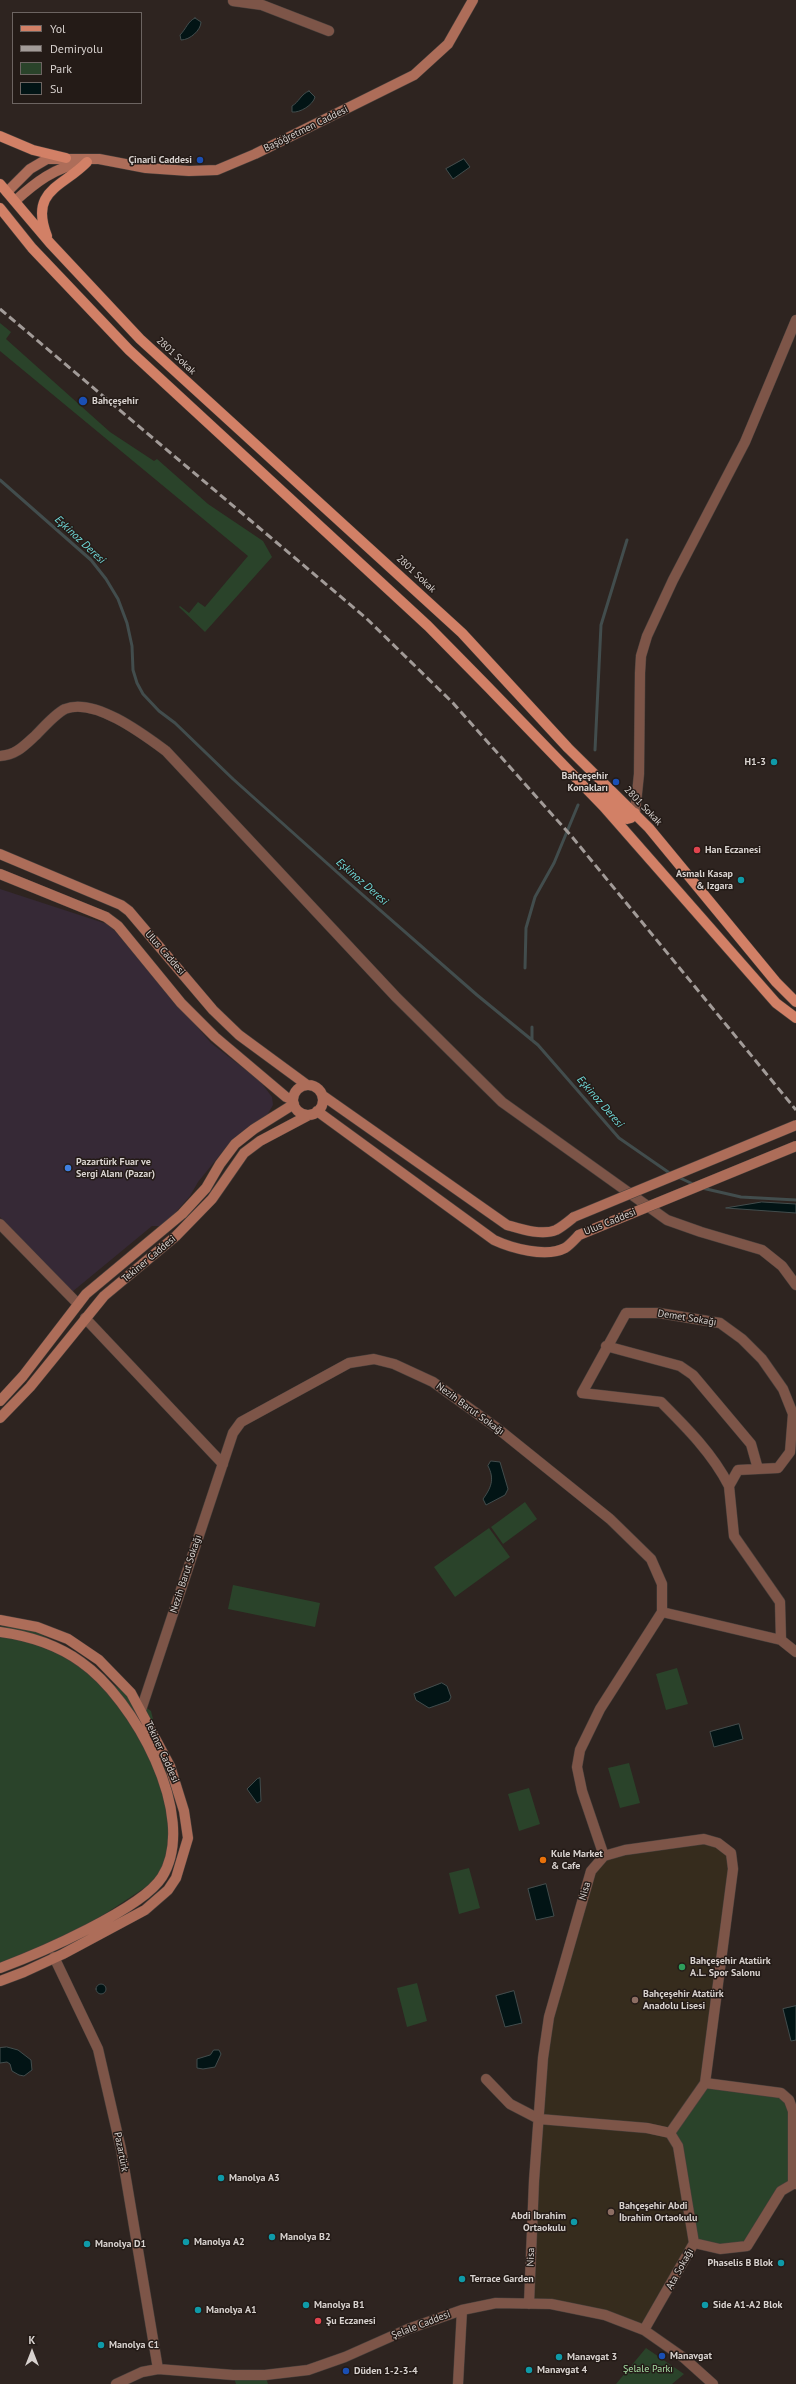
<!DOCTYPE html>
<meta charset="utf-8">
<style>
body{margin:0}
#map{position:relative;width:796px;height:2384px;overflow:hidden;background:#2e2420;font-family:"PT Sans",sans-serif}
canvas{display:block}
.legend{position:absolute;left:12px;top:12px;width:130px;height:92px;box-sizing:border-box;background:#241b17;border:1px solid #6c6461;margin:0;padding:5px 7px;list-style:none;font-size:12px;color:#d8d2cf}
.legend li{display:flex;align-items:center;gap:8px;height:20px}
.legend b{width:20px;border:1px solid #6c6461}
.north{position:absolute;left:12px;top:2332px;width:40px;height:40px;-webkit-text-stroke:3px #241b17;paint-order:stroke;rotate:0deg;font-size:11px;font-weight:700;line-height:16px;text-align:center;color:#d8d2cf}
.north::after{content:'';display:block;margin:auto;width:14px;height:18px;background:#d8d2cf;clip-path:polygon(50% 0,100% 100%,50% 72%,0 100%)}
</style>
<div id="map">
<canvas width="796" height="2384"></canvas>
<ul class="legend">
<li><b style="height:5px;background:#d28066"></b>Yol</li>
<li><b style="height:5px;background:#a29b98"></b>Demiryolu</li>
<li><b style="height:11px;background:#2a432a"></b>Park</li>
<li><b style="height:11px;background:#021415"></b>Su</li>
</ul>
<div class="north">K</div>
</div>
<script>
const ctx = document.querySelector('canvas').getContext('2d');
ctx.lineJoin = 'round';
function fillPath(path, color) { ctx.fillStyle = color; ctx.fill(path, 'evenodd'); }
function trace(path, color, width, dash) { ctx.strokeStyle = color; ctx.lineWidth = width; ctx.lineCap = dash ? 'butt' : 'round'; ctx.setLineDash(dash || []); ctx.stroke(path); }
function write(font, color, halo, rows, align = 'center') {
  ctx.font = font + ' "PT Sans",sans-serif'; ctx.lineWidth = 3; ctx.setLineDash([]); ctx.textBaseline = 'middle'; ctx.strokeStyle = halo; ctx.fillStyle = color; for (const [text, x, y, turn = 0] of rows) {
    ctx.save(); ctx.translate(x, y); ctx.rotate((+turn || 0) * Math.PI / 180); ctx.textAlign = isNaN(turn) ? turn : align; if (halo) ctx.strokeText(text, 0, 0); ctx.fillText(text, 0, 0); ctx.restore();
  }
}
const commercial = new Path2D(`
 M0 889 107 924 115 931 211 1043 260 1081 272 1097 273 1105 267 1115 228 1145 198 1182 190 1196 168 1221 160 1226H152L72 1292 0 1217Z`);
const education = new Path2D(`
 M704 1839 731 1853 706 2066 694 2243 644 2330 605 2315 529 2304 543 2058 585 1890 604 1856Z`);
const green = new Path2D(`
 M0 323 11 332 6 339 110 432 154 461 157 459 208 504 263 541 272 557 205 632 179 607 180 606 189 613 198 602 205 607 248 556 0 351Z
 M525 1502 537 1519 503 1544 491 1527Z
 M489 1528 510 1557 455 1597 434 1567Z
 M233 1585 320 1603 315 1627 228 1609Z
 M0 1626 31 1629 79 1655 114 1685 151 1711 178 1821 175 1858 158 1879 108 1912 37 1954 0 1970Z
 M677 1668 688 1704 666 1710 656 1674Z
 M629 1763 640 1803 620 1808 608 1768Z
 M529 1788 540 1824 519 1831 508 1794Z
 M469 1868 480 1908 459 1914 449 1873Z
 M417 1983 427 2021 407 2027 397 1988Z
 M705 2083 781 2093 789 2100 793 2184 781 2191 747 2246 694 2243 670 2133Z
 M646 2348 684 2374 672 2384H616Z
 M233 2375H265L268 2384H236Z`);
const water = new Path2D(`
 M195 18 201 22C201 30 190 40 181 40L180 35C186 29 188 21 195 18Z
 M309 91 315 97C313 105 300 113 292 112V106C299 102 301 94 309 91Z
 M464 159 470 167 453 179 446 169Z
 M762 1202 796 1204V1213L726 1208Z
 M491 1461 500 1462 508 1489 505 1495 486 1505 483 1499C491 1488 495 1479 488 1466Z
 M442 1683 447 1686 451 1697 449 1701 429 1708 416 1700 414 1694Z
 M739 1724 743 1739 714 1747 710 1732Z
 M260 1778 261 1801 257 1803 247 1789 257 1779Z
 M546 1884 554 1916 536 1920 528 1889Z
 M96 1989a5 5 0 1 1 10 0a5 5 0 1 1-10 0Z
 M514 1991 522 2023 505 2027 496 1996Z
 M796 2006V2040L791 2041 783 2009Z
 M7 2047 18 2050 31 2060 32 2070 24 2076 19 2075 12 2071 10 2064 7 2062 0 2063V2048Z
 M214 2050H219L221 2054 215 2067 203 2069 197 2068V2059L210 2055Z`);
const stream = new Path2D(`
 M0 480 91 560 106 579 118 599 127 623 132 646 133 670 137 683 143 694 159 711 175 723 233 779 348 882 477 995 538 1045 619 1138 671 1174
 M595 750 601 625 627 540
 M525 968 526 928 535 897 554 863 578 805
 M532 1027V1040
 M678 1177 695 1185
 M702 1188 741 1197 796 1200`);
const street = new Path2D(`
 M233 1 262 5 329 31
 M0 756C16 755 24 746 36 735 44 727 55 714 65 709 94 697 143 734 166 751L396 997 502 1102 667 1220 701 1232 762 1250 782 1266 796 1285
 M635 813 639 774 640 673 641 656 647 636 673 580 745 442 796 320
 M0 1224 78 1304
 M85 1318 223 1464
 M606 1346 680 1366 693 1375 751 1444 758 1469
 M662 1612 781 1640 780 1602 734 1536 729 1486 738 1470 778 1468 790 1452 793 1414 783 1389 762 1359 742 1339 720 1323 659 1313H626L582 1393 661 1402C686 1427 713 1454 729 1486
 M781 1640 796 1652
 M141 1710 233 1433 241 1422 349 1363 374 1359 394 1364 433 1382 497 1428 610 1519 651 1559 662 1584V1612L600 1709 580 1750 577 1767 582 1791 604 1856
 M54 1957 98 2049 121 2149 158 2369
 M486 2079 510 2104 539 2119 647 2128 670 2133
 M705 2083 781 2093 789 2100 793 2111V2184
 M694 2243 720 2249 747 2246 781 2191 793 2184H796
 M529 2304 534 2181 543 2058 549 2017 591 1871 604 1856 625 1850 704 1839 718 1843 731 1853 733 1869 705 2083 670 2133
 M644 2330 694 2243 678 2146 670 2133
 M116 2384 142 2372 158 2369 233 2375H265L308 2370 345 2357 408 2329 462 2310 496 2303 551 2304 605 2315 644 2330 684 2358 713 2384
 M458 2384 462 2310`);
const secondary = new Path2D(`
 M7 192 30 169 47 159H99L146 168 189 171 217 170 255 154 414 75 448 44 473 0
 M15 201C36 182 54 168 83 162
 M0 854 121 905 129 911 213 1010 239 1035 307 1085
 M0 874 106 917 118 926 181 1003 215 1037 286 1097 293 1100
 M293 1100a15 15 0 1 1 30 0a15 15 0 1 1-30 0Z
 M322 1095 507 1225C521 1229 542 1236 556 1230 562 1227 569 1221 574 1217
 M317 1111 494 1240C511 1248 546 1258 565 1248 570 1245 575 1239 579 1235
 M0 1401 23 1376 86 1294 182 1214 206 1188 220 1164 235 1144 254 1129 294 1104
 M0 1418 30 1387 104 1296 176 1236 212 1199 244 1153 260 1141 309 1115
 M0 1620 37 1627 68 1639 99 1660 131 1693 170 1766 184 1811 188 1838 176 1878 168 1890 145 1910 63 1954 24 1972 0 1981
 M0 1632C30 1636 56 1644 81 1662 133 1698 200 1816 162 1877 142 1909 38 1954 0 1968`);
const primary = new Path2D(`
 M0 136 33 150 66 158
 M0 184 50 243 140 339 462 633 568 748 649 828 776 982 796 1002
 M0 208 32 248 129 350 428 626 488 687 604 807 776 1003 796 1018
 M47 236C29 190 63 187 87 162
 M593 792 605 797 627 819 631 818 635 813`);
const rail = new Path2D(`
 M0 309 366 618 453 703 573 838 796 1110`);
const secondaryBridge = new Path2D(`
 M574 1217 796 1125
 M579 1235 796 1146`);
const markers = [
 [200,160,4,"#1a4fb4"],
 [83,401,5,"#1a4fb4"],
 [774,762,4,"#0f9aa8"],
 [616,782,4,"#1a4fb4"],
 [697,850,4,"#e0444e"],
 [741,880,4,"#0f9aa8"],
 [68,1168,4,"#3f7fe0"],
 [543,1860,4,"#e8710a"],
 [682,1967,4,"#2e9e5b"],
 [635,2000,4,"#8d6e63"],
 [221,2178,4,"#0f9aa8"],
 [611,2212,4,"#8d6e63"],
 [574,2222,4,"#0f9aa8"],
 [272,2237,4,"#0f9aa8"],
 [186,2242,4,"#0f9aa8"],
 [87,2244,4,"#0f9aa8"],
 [781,2263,4,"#0f9aa8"],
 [462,2279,4,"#0f9aa8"],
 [306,2305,4,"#0f9aa8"],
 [705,2305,4,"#0f9aa8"],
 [198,2310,4,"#0f9aa8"],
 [318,2321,4,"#e0444e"],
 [101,2345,4,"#0f9aa8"],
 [662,2356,4,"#1a4fb4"],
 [559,2357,4,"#0f9aa8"],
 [529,2370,4,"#0f9aa8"],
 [346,2371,4,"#1a4fb4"]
];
const streetNames = [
 ["Başöğretmen Caddesi",306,129,-26],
 ["2801 Sokak",176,356,43],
 ["2801 Sokak",416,574,43],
 ["2801 Sokak",643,806,46],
 ["Ulus Caddesi",165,953,49],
 ["Ulus Caddesi",610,1222,-22],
 ["Tekiner Caddesi",149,1259,-40],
 ["Demet Sokağı",687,1318,9],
 ["Nezih Barut Sokağı",470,1409,36],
 ["Nezih Barut Sokağı",186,1574,-72],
 ["Tekiner Caddesi",162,1752,65],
 ["Nisa",585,1891,-74],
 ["Pazartürk",121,2152,79],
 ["Nisa",531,2257,-88],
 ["Ata Sokağı",680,2269,-61],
 ["Şelale Caddesi",421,2325,-21]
];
const poiNames = [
 ["Çinarli Caddesi",192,160,"right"],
 ["Bahçeşehir",92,401],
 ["H1-3",766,762,"right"],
 ["Bahçeşehir",608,776,"right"],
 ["Konakları",608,788,"right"],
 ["Han Eczanesi",705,850],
 ["Asmalı Kasap",733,874,"right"],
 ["& Izgara",733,886,"right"],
 ["Pazartürk Fuar ve",76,1162],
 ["Sergi Alanı (Pazar)",76,1174],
 ["Kule Market",551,1854],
 ["& Cafe",551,1866],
 ["Bahçeşehir Atatürk",690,1961],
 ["A.L. Spor Salonu",690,1973],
 ["Bahçeşehir Atatürk",643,1994],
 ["Anadolu Lisesi",643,2006],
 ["Manolya A3",229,2178],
 ["Bahçeşehir Abdi",619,2206],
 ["İbrahim Ortaokulu",619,2218],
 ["Abdi İbrahim",566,2216,"right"],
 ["Ortaokulu",566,2228,"right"],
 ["Manolya B2",280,2237],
 ["Manolya A2",194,2242],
 ["Manolya D1",95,2244],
 ["Phaselis B Blok",773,2263,"right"],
 ["Terrace Garden",470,2279],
 ["Manolya B1",314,2305],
 ["Side A1-A2 Blok",713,2305],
 ["Manolya A1",206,2310],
 ["Şu Eczanesi",326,2321],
 ["Manolya C1",109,2345],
 ["Manavgat",670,2356],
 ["Manavgat 3",567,2357],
 ["Manavgat 4",537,2370],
 ["Düden 1-2-3-4",354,2371]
];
const parkNames = [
 ["Şelale Parkı",648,2369]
];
const waterNames = [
 ["Eşkinoz Deresi",80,540,43],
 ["Eşkinoz Deresi",362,882,41],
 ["Eşkinoz Deresi",600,1102,49]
];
fillPath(commercial, '#362936');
fillPath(education, '#362c1d');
fillPath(green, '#2a432a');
fillPath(water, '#021415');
trace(water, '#424d4d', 1);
trace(stream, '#424d4d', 3);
trace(street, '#49403c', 11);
trace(secondary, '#49403c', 11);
trace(primary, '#49403c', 11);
trace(street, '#7d5548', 10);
trace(secondary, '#ad6d59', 10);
trace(primary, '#d28066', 10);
trace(rail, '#a29b98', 3, [8, 4]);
trace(secondaryBridge, '#49403c', 11, []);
trace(secondaryBridge, '#ad6d59', 10);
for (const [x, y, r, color] of markers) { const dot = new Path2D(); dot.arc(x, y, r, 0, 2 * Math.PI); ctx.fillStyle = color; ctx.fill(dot); trace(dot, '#241b17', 1.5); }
write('10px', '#d8d2cf', '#241b17', streetNames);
write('bold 10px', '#d8d2cf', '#241b17', poiNames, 'left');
write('10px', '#a7e0a6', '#241b17', parkNames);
write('italic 11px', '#70dada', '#241b17', waterNames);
</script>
